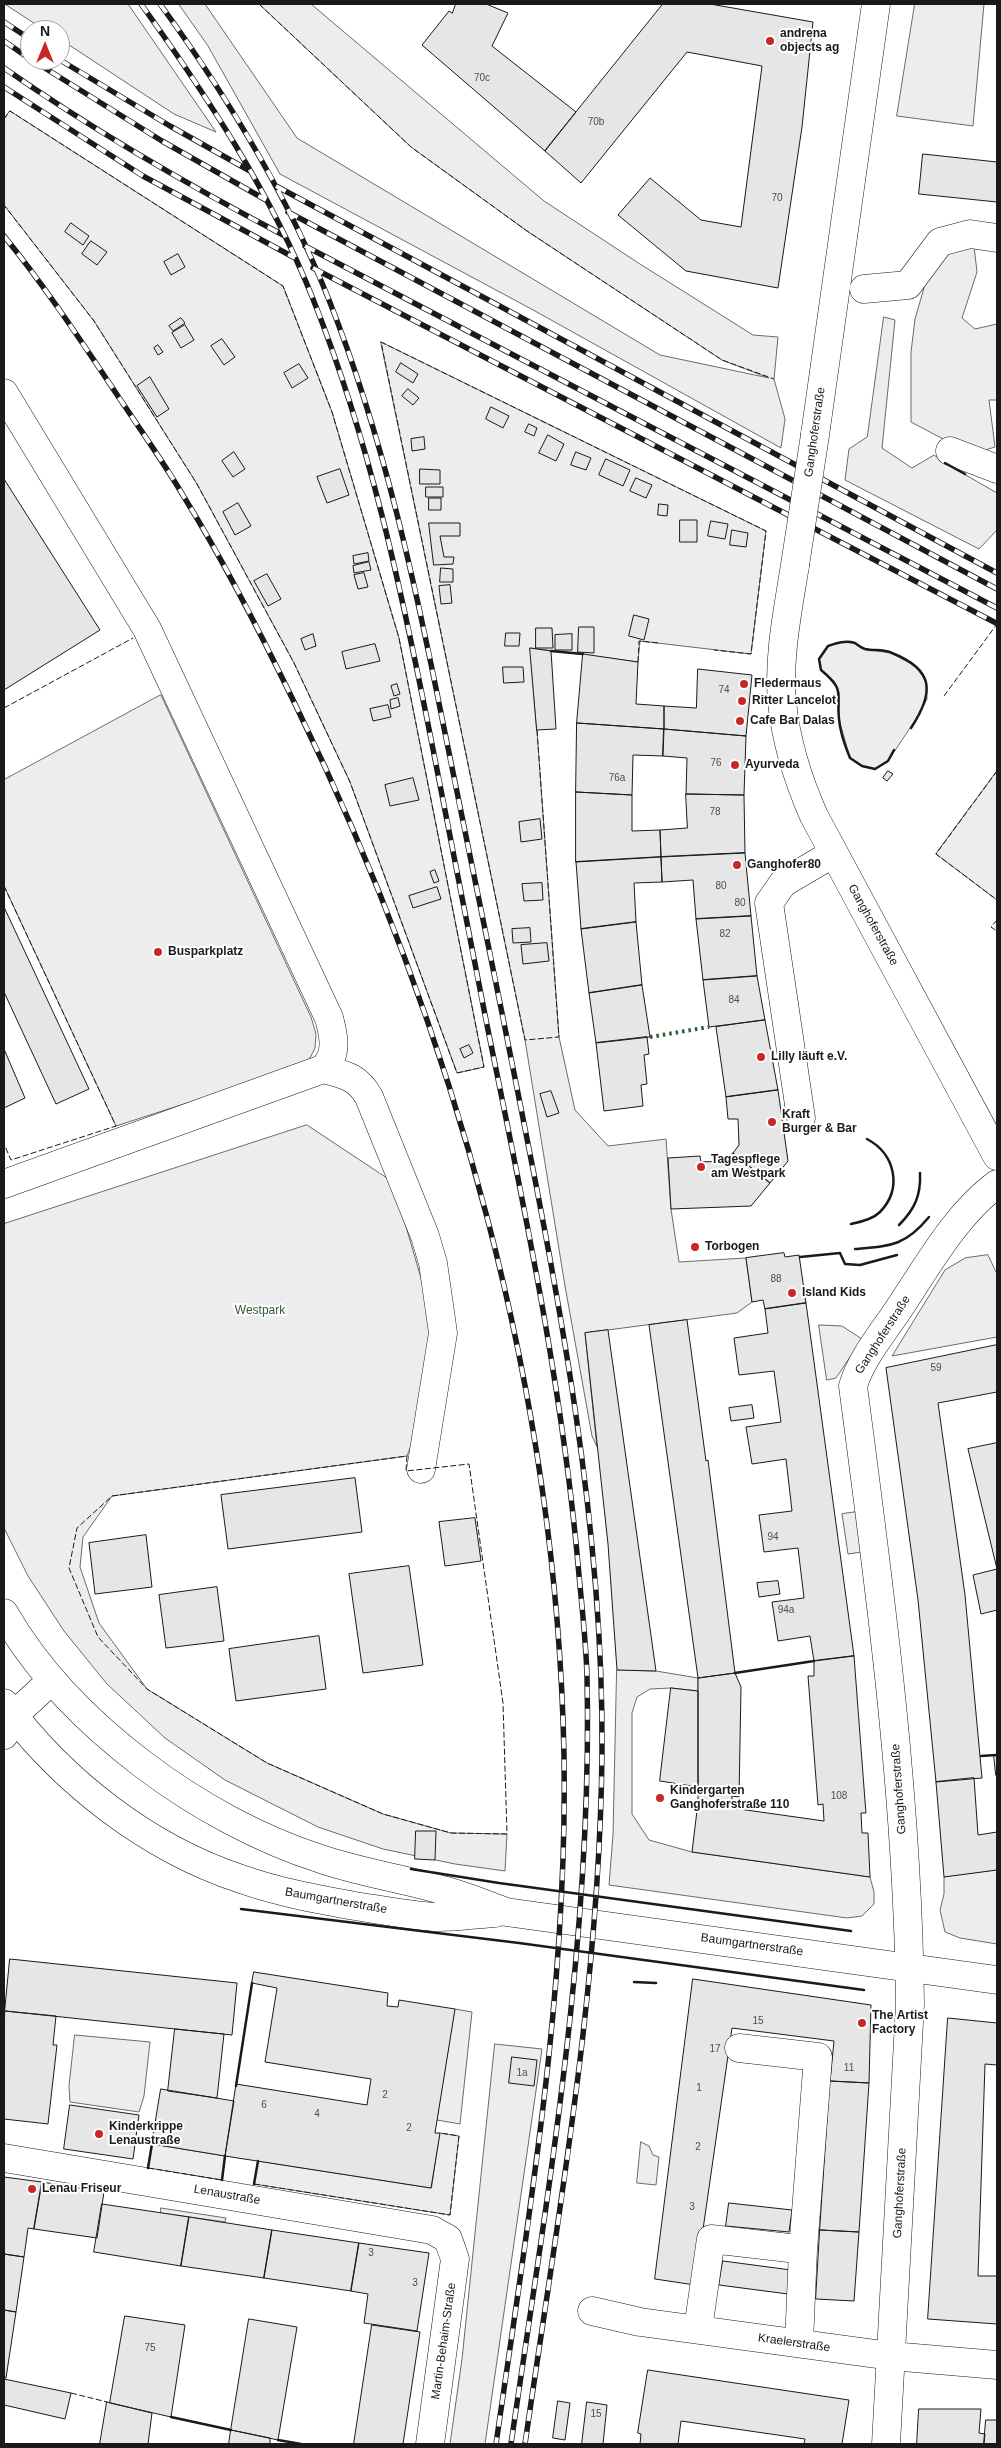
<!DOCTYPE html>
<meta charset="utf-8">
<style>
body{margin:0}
#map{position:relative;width:1001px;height:2448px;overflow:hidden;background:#fff;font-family:Arial,sans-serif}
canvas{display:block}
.frame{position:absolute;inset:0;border:5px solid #1a1a1a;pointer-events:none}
.north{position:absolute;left:20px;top:20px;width:50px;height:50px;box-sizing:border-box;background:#fff;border:1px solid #a3a3a3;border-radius:50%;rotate:0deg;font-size:14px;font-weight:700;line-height:20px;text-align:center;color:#1a1a1a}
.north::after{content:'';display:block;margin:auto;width:18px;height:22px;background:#c62828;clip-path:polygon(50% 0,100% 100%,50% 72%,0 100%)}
</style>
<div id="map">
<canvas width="1001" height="2448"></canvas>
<div class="frame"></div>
<div class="north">N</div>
</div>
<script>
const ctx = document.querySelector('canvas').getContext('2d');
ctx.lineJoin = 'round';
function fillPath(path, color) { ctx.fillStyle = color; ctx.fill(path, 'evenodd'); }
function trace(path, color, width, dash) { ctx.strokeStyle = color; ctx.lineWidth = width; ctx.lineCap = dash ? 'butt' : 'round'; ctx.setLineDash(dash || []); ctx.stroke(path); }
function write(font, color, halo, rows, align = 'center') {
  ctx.font = font + ' Arial,sans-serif'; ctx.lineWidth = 4; ctx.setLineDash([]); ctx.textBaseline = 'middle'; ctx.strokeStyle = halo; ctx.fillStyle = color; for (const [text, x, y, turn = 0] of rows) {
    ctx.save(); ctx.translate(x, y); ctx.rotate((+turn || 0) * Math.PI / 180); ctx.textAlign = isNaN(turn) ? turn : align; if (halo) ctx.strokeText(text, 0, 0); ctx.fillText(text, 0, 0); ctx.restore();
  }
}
const built = new Path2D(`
 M5 4H128L216 132 174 114 60 39V30H45Z
 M179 4H205L297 138 660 355 769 378 722 360 527 231 411 147 259 4H311L544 201 640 264 753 335 778 337 774 379 785 419 781 448 535 311 280 174 208 46Z
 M915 4H984L973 126 897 116Z
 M10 111 283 286 332 412 399 638 484 1067 457 1073 350 782 294 663 197 484 94 321 4 205V119Z
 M974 246 977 272 962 318 975 329 997 324V400H989L995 447 979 452 945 440 911 422V352L915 319 928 274 949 251Z
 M884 317 895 320 882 448 912 468 934 455 943 462 997 493V530L979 549 845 480 849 449 867 437Z
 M381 342 766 531 751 654 640 641 638 662 531 648 559 1037 575 1110 608 1146 666 1139 671 1209 679 1262 746 1258 752 1302 737 1313 585 1333 597 1447 592 1436 565 1286 525 1040Z
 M841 642 854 643 864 649 891 653 915 666 926 680 927 699 918 716 888 761 875 769 862 766 850 758 839 719V692L834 681 821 670 819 659 828 646Z
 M161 695 311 1017 316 1034 315 1048 308 1062 292 1069 116 1126 4 886V780Z
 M997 771V900L936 854Z
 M307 1125 393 1182 428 1302 430 1342 425 1408 407 1456 112 1496 83 1537 80 1567 99 1623 147 1689 267 1763 383 1814 451 1833 507 1834 505 1871 455 1864 383 1849 318 1827 225 1780 165 1738 107 1684 64 1631 28 1576 4 1528V1224Z
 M988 1255 997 1274V1337L892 1356 945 1270 965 1258Z
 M819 1325 842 1326 862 1339 836 1378 827 1380Z
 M857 1512 862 1552 848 1554 842 1514Z
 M617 1670 656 1671 698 1678V1691L671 1688 650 1689 637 1697 632 1713V1814L649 1840 692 1852 870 1877 874 1892V1904L862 1916 847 1918 609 1885 613 1835Z
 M997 1870V1944L960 1938 945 1932 940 1910 944 1894V1877Z
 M455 2009 472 2012 460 2124 437 2120Z
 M75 2035 150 2042 144 2096 139 2112 70 2102 69 2086Z
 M495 2044 542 2049 485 2444H450L462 2359Z
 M440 2133 459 2136 450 2215 254 2184 258 2161 431 2188Z
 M641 2142 649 2146 653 2155 659 2157 656 2185 637 2183Z
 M152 2144 225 2156 222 2180 148 2168Z
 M161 2208 226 2218 225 2222 161 2213Z`);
const building = new Path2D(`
 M456 4H486L508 13 492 46 576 112 545 151 422 45 449 11 452 13Z
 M663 4H710L813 22 802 127 778 288 686 271 618 215 650 178 701 220 741 227 762 66 687 52 581 183 545 151Z
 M923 154 997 162V202L919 194Z
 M71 223 89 236 83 245 65 232Z
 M91 241 107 252 97 265 82 254Z
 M178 254 185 267 171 275 164 262Z
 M181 318 185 323 173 331 169 326Z
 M185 325 194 340 181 348 172 333Z
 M222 339 235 357 224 365 211 346Z
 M158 345 163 352 158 355 154 348Z
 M401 363 418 374 413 383 396 372Z
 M299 364 308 378 292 388 284 373Z
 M150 377 169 409 157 417 137 386Z
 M408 389 419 398 413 405 402 396Z
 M491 407 509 416 503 428 486 419Z
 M529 424 537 428 534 436 525 432Z
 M548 435 564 444 556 461 539 453Z
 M424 437 425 449 412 451 411 439Z
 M234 452 245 469 233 477 222 461Z
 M576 452 591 458 586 470 571 465Z
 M606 459 630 470 623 486 599 475Z
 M340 469 349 495 327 503 317 477Z
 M420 469 440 470V484H420Z
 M636 478 652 485 646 498 630 491Z
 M4 479 100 630 4 690Z
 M426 487H443V497H426Z
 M429 498H441V510H429Z
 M238 503 251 526 235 535 223 512Z
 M659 504 668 505 667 516 658 515Z
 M680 520H697V542H680Z
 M711 521 728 524 725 539 708 536Z
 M429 523H460V536H440L444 557H454L453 564 434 565Z
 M732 530 748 533 746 547 730 545Z
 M368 553 369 561 354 564 353 556Z
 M369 562 371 570 354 573 353 566Z
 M441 568 453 569V582H440Z
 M364 573 368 587 358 589 354 575Z
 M267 574 281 599 268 606 254 581Z
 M450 585 452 603 441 604 439 586Z
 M634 615 649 619 644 640 629 636Z
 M579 627H594V653L578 652Z
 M536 628H552L553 648H536Z
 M506 633H520L519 646H505Z
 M313 634 316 646 305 650 301 639Z
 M572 634V650H555V635Z
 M375 644 380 661 346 669 342 652Z
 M530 648 551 651 556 729 537 730Z
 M583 654 638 662 636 704 664 706V729L577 723Z
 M503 667H523L524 682 504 683Z
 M698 669 752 675 746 736 664 729V706L696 708Z
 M397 684 400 694 394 696 391 686Z
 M398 698 400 706 391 709 390 700Z
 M388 705 391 717 373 721 370 709Z
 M577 723 664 729 663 756 633 755 632 795 576 792Z
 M664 729 746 736 744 795 686 794 687 758 663 756Z
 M888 771 893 774 887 781 883 778Z
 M413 778 419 800 390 806 385 785Z
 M576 792 632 795V831L660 830 661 857 576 862Z
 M686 794 744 795 745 853 661 857 660 830 687 828Z
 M540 819 542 839 521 842 519 822Z
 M745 853 751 916 696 919 693 880 662 882 661 857Z
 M661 857 662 882 634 883 636 922 581 929 576 862Z
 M435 870 439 881 434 883 430 872Z
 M542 883 543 900 524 901 522 884Z
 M437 887 441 899 413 908 409 896Z
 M4 907 89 1089 56 1104 4 992Z
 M751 916 757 976 703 980 696 919Z
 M636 922 642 985 589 993 581 929Z
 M530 928 531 942 513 943 512 929Z
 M547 943 549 961 523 964 521 945Z
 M757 976 765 1020 709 1027 703 980Z
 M642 985 650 1037 596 1043 589 993Z
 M765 1020 778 1090 726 1097 716 1027Z
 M647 1037 649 1054 644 1055 647 1084 641 1085 643 1106 604 1111 596 1043Z
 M469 1045 473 1053 464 1058 460 1049Z
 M4 1049 25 1098 4 1108Z
 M778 1090 788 1161 770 1183 733 1153 739 1145 738 1119H728L726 1097Z
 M551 1091 559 1113 547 1117 540 1094Z
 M733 1153 770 1183 751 1206 671 1209 668 1158 700 1156 701 1162 726 1161Z
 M784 1253 785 1257 799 1255 806 1303 765 1309 763 1300 752 1302 746 1258Z
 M806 1303 854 1656 814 1661 810 1636 778 1641 772 1602 804 1598 798 1548 764 1552 759 1515 792 1511 786 1459 752 1464 746 1427 781 1422 774 1371 739 1375 734 1338 768 1333 765 1309Z
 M687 1320 706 1461 708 1460 735 1673 698 1678 649 1325Z
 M608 1330 656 1671 617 1670 608 1544 585 1333Z
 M997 1345V1392L938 1403 965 1595 982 1778 936 1782 918 1600 886 1368Z
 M752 1405 754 1418 731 1421 729 1408Z
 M997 1443V1610L981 1614 973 1575 997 1569 968 1449Z
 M355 1478 362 1532 228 1549 221 1495Z
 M475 1518 481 1561 445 1566 439 1522Z
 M146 1535 152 1587 95 1594 89 1543Z
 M409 1566 423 1665 363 1673 349 1574Z
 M778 1581 780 1594 759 1597 757 1583Z
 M217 1587 224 1641 166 1648 159 1595Z
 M319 1636 326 1689 236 1701 229 1649Z
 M854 1656 865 1801 866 1813H861L862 1833H868L870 1877 692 1852 698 1802V1678L735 1673 741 1687 739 1797 732 1796V1808L824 1821 823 1804 818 1805 808 1676H814V1661Z
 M671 1688 698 1691V1787L660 1781Z
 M994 1755H997V1774L996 1775Z
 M974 1778 978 1835 997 1832V1870L944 1877 936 1782Z
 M416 1831H436L435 1860 415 1859Z
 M10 1959 237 1983 232 2035 5 2011Z
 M254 1972 388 1993 387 2006 398 2007 399 2000 455 2009 435 2133H440L431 2188 225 2156 236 2084 367 2105 371 2079 265 2062 277 1988 252 1983Z
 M693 1979 871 2005 869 2083 830 2081 834 2041 732 2028 695 2285 655 2279Z
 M5 2011 56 2016 53 2045H57L48 2124 4 2119Z
 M948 2018 997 2023V2065L985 2064 978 2276H997V2324L928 2319Z
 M175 2029 224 2034 217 2098 168 2091Z
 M512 2057 537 2060 534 2086 509 2083Z
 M830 2081 869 2083 859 2232 820 2230Z
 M161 2089 234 2101 225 2156 152 2144Z
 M70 2105 139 2115 133 2159 64 2149Z
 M4 2177 42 2182 34 2229 28 2228 24 2257 4 2254Z
 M42 2182 104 2192 97 2238 34 2229Z
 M729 2203 792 2210 789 2232 726 2226Z
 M102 2204 189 2217 181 2266 94 2252Z
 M189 2217 272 2230 264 2278 181 2266Z
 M272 2230 359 2243 351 2291 264 2278Z
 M820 2230 859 2232 854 2301 816 2299Z
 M359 2243 429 2253 417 2331 364 2323 368 2294 351 2291Z
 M4 2254 24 2257 16 2312 4 2310Z
 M723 2261 791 2270 788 2294 719 2285Z
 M4 2310 16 2312 6 2378H4Z
 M125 2316 185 2325 171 2417 110 2403Z
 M249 2319 297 2327 278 2440 231 2430Z
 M372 2325 420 2332 403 2444H354Z
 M648 2370 849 2400 842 2444H804L805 2439 681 2421 678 2444H640L641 2434 638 2433Z
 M4 2379 71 2393 65 2419 4 2405Z
 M558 2401 570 2403 565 2440 553 2438Z
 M107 2402 152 2413 148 2444H100Z
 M587 2402 607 2405 603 2444H582Z
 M919 2409H981L979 2433 985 2434 984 2444H917Z
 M986 2420H997V2444H984Z
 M231 2430 270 2438V2444H229Z`);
const minor = new Path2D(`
 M864 289 908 285 940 242 970 234 997 238
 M4 393 147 629 329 1018C334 1036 338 1055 323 1069L4 1184
 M815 435 876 4
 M950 451 997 469
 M795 565C788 610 778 656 782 702 786 742 798 780 814 816L997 1156
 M323 1069C345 1075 357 1076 369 1097L425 1236 433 1263 443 1333 421 1469
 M801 1118 769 903 783 883 834 853
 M4 1735 13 1716 52 1680
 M739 2048 818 2057 803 2250 799 2343
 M4 2158 432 2230 448 2239 455 2259 430 2444
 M592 2311 640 2322 891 2356 997 2365
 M698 2329 711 2239 789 2248
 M886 2444 910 2004C908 1797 880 1591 853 1386 861 1359 882 1334 898 1310 927 1267 955 1215 997 1184`);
const major = new Path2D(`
 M4 1613C67 1723 201 1821 321 1859 359 1872 399 1878 438 1889 461 1894 484 1904 506 1912L997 1980
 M4 1703C62 1781 147 1848 241 1879 278 1892 316 1899 355 1906 381 1910 408 1915 434 1917 454 1918 475 1914 495 1913`);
const rail = new Path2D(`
 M141 4C207 96 271 193 313 299 370 442 401 588 431 739 450 834 468 930 487 1025 524 1207 563 1389 579 1575 582 1608 586 1642 587 1676 593 1934 548 2190 511 2444
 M160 4C227 96 287 194 329 300 384 439 415 582 444 728 463 823 483 918 502 1013 550 1255 604 1505 602 1752 600 1984 558 2215 525 2444
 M4 22 30 39
 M4 41 30 59
 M32 60 162 141 266 200
 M60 60 170 126 250 171
 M4 68C93 130 188 185 285 236
 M4 87 143 176 295 258
 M276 186 997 573
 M288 212 997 589
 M4 236C48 290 87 350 126 408 146 438 166 466 184 497 225 563 261 634 295 704 454 1028 557 1393 564 1755 568 1987 529 2215 496 2444
 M305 246 997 608
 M313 268 996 623`);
const minorBridge = new Path2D(`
 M795 565 815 435`);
const hedge = new Path2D(`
 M650 1037 709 1027`);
const fence = new Path2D(`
 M259 4 411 147 527 231 722 360 774 379
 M4 119 10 111 283 286 332 412 399 638 484 1067 457 1073 350 782 294 663 197 484 94 321 4 205
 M638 662 639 641 659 643
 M944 696 997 624
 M4 708 133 638
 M537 730 559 1037 525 1040 381 342 766 531 751 654 714 650
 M997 771 936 854 997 900
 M4 886 116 1126 11 1160 4 1144
 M997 920 991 927 997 931
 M407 1456 406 1471 469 1464 503 1703 507 1834 451 1833 383 1814 267 1763 147 1689 98 1637 69 1568 77 1528 112 1496Z
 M148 2168 222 2180
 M254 2184 450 2215 459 2136 440 2133
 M71 2393 107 2402`);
const wall = new Path2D(`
 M945 463 965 474
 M551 651 583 654
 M894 750 888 761 875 769 862 766 850 758C845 746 840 733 839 719 836 692 846 691 821 670L819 659 828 646C837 643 846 640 855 643 858 645 861 648 865 649 874 651 883 649 892 653 935 670 934 693 911 728
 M851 1224C861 1222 873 1219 880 1212 903 1188 895 1154 867 1139
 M899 1225C915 1209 921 1195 920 1173
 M855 1249C891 1246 905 1246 929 1217
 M800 1257 840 1253 845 1264 860 1265 897 1255
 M735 1673 814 1661
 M981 1756 996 1755
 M411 1869 499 1883 851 1931
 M241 1909 519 1943 864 1990
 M634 1982 656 1983
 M236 2086 252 1983
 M148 2168 152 2144
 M222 2180 225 2156
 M254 2184 258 2161
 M171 2417 231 2430
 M278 2440 301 2444`);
const markers = [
 [770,41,5,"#c62828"],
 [744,684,5,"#c62828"],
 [742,701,5,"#c62828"],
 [740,721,5,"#c62828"],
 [735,765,5,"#c62828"],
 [737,865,5,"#c62828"],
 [158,952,5,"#c62828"],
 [761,1057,5,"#c62828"],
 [772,1122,5,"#c62828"],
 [701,1167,5,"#c62828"],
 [695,1247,5,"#c62828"],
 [792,1293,5,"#c62828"],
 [660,1798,5,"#c62828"],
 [862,2023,5,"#c62828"],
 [99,2134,5,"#c62828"],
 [32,2189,5,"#c62828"]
];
const numberNames = [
 ["70c",482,78],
 ["70b",596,122],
 ["70",777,198],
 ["74",724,690],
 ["76",716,763],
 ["76a",617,778],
 ["78",715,812],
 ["80",721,886],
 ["80",740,903],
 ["82",725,934],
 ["84",734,1000],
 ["88",776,1279],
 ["59",936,1368],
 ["94",773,1537],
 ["94a",786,1610],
 ["108",839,1796],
 ["15",758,2021],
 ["17",715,2049],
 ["11",849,2068],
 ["1a",522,2073],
 ["1",699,2088],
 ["2",385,2095],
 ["6",264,2105],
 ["4",317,2114],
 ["2",409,2128],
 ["2",698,2147],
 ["3",692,2207],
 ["3",371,2253],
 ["3",415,2283],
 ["75",150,2348],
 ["15",596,2414]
];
const poiNames = [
 ["andrena",780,34],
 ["objects ag",780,48],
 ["Fledermaus",754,684],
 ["Ritter Lancelot",752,701],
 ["Cafe Bar Dalas",750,721],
 ["Ayurveda",745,765],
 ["Ganghofer80",747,865],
 ["Busparkplatz",168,952],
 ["Lilly läuft e.V.",771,1057],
 ["Kraft",782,1115],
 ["Burger & Bar",782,1129],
 ["Tagespflege",711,1160],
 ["am Westpark",711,1174],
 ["Torbogen",705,1247],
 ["Island Kids",802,1293],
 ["Kindergarten",670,1791],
 ["Ganghoferstraße 110",670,1805],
 ["The Artist",872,2016],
 ["Factory",872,2030],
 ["Kinderkrippe",109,2127],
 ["Lenaustraße",109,2141],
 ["Lenau Friseur",42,2189]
];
const streetNames = [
 ["Ganghoferstraße",815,432,-82],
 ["Ganghoferstraße",873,925,61],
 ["Ganghoferstraße",883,1335,-57],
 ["Ganghoferstraße",899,1789,-94],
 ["Baumgartnerstraße",336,1901,10],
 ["Baumgartnerstraße",752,1945,8],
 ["Ganghoferstraße",900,2193,-87],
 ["Lenaustraße",227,2195,10],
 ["Martin-Behaim-Straße",444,2341,-82],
 ["Kraelerstraße",794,2343,8]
];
const parkNames = [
 ["Westpark",260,1311]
];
fillPath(built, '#ededed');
trace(built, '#6a6a6a', 1);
fillPath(building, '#e6e6e6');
trace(building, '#1a1a1a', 1);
trace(minor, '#1a1a1a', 29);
trace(major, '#1a1a1a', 29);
trace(minor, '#fff', 28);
trace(major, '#fff', 28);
trace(rail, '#1a1a1a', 5.5);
trace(rail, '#fff', 4, [11]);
trace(minorBridge, '#1a1a1a', 29, []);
trace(minorBridge, '#fff', 28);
trace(hedge, '#2b5a34', 4, [2.5, 4]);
trace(fence, '#1a1a1a', 1, [6, 2.5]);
trace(wall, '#1a1a1a', 2.5);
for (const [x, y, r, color] of markers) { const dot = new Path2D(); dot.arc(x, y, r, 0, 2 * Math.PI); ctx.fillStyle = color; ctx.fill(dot); trace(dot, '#fff', 2); }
write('10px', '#4d4d4d', null, numberNames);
write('bold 12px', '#1a1a1a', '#fff', poiNames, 'left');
write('12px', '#1a1a1a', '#fff', streetNames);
write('12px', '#2b5a34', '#fff', parkNames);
</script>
